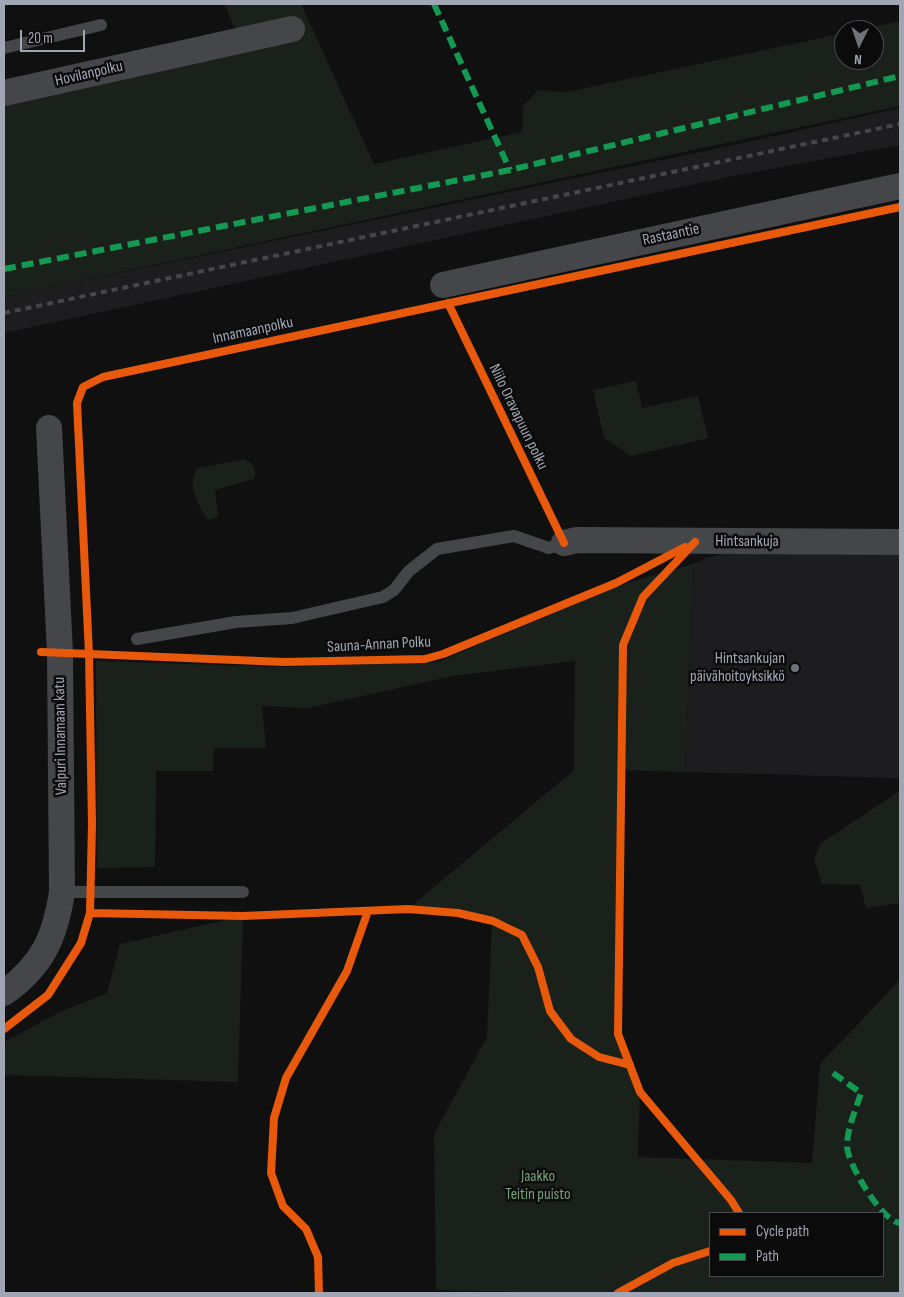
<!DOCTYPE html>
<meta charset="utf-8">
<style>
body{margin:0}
#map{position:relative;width:904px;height:1297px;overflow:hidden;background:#101011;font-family:"Sofia Sans Condensed",sans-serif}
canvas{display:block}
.frame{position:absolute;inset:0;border:5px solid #a0a6b4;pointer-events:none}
.legend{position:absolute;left:709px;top:1212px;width:175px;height:65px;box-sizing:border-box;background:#0b0b0c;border:1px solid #47494f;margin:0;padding:6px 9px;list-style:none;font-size:15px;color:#a0a6b4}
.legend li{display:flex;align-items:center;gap:10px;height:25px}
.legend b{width:25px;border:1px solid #47494f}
.north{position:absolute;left:834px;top:20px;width:50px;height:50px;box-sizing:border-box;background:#0b0b0c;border:1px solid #47494f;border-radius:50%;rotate:184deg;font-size:14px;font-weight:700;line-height:20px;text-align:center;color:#a0a6b4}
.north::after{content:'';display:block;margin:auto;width:18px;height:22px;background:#6e727b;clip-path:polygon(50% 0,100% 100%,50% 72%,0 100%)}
.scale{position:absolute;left:20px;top:30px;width:65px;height:22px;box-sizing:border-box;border:2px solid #a0a6b4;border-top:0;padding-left:6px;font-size:15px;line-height:18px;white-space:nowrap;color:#a0a6b4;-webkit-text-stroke:4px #0b0b0c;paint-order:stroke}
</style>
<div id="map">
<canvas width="904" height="1297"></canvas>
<div class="frame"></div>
<ul class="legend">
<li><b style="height:6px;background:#e8590c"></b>Cycle path</li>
<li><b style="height:6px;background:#139951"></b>Path</li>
</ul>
<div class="north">N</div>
<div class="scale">20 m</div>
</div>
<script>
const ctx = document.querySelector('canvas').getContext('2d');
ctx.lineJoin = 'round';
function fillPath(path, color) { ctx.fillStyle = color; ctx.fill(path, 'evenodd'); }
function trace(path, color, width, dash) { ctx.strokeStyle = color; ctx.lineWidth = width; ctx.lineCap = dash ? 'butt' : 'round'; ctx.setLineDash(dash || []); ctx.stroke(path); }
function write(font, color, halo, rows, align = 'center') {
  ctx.font = font + ' "Sofia Sans Condensed",sans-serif'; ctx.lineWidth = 5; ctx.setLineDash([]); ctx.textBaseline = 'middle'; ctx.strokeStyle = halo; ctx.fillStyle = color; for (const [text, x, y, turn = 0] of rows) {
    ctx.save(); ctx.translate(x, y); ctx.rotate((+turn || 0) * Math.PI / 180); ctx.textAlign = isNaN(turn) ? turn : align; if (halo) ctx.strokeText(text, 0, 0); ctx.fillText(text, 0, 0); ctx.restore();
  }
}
const built = new Path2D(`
 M900 108V145L728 177 4 333V297L724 147Z
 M900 552V778L685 772 694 564 706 558 724 554Z`);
const green = new Path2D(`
 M224 4H301L374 164 522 132 523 106 538 90 567 92 844 33V60H874V30H858L900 21V106L4 297V81L235 29Z
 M636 381 642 408 698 396 708 438 631 456 604 438 593 390Z
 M245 459C253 464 258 470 254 479L215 490 218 517 208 520C199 506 185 484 198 468Z
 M694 564 685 772 622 770 618 1034 640 1092 638 1157 812 1163 820 1064 900 980V1293H573L436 1290 434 1134 487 1037 492 921 458 913 408 909 574 770 575 661 453 676 308 708 262 706 266 748H214L213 771H156L155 867 97 868 96 661 283 667 438 662 626 583ZM710 1213H883V1276H710Z
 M900 791V903L866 908 860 885 822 884 814 859 821 843Z
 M243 916 238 1082 4 1075V1042L60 1012 107 993 120 944Z`);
const lane = new Path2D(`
 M4 48 101 25
 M137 639 236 622 292 618 383 597 394 590 409 571 437 549 514 536 549 548 564 543
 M62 892H243`);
const street = new Path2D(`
 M4 93 292 29
 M443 285 900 186
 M564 543 577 540 900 542
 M4 993C42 966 55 938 62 892L60 653 49 428`);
const rail = new Path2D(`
 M4 313 900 124`);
const quiet = new Path2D(`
 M434 4 510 170
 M4 269 510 170 900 76
 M833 1073 861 1093C856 1109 847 1129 847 1146 847 1163 882 1222 900 1223`);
const cycleway = new Path2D(`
 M448 303 564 543
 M695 542 643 597 623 645 618 1034 640 1092 731 1200 739 1213
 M41 652 284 662 425 659 443 654 616 583 685 547
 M90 913 243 916 408 909 458 913 493 921 522 935 538 967 550 1011 571 1039 599 1057 630 1065
 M4 1029 48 995 81 943 90 913 92 824 89 654 77 403 83 387 103 377 900 207
 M319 1293 318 1257 306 1229 283 1206 271 1173 274 1118 286 1078 347 971 368 911
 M618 1293 673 1263 710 1251`);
const markers = [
 [795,668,5,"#6e727b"]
];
const streetNames = [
 ["Hovilanpolku",89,74,-13],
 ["Rastaantie",671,235,-12],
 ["Innamaanpolku",253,331,-12],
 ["Niilo Oravapuun polku",518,417,64],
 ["Hintsankuja",747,542],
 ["Sauna-Annan Polku",379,645,-3],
 ["Valpuri Innamaan katu",61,736,-91]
];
const poiNames = [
 ["Hintsankujan",785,659],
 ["päivähoitoyksikkö",785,677]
];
const parkNames = [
 ["Jaakko",538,1177],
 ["Teitin puisto",538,1195]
];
fillPath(built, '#1d1d20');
fillPath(green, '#1a211b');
trace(lane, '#45464a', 12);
trace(street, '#45464a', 26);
trace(rail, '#45474b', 4, [6, 5]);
trace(quiet, '#139951', 6, [12, 6]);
trace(cycleway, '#e8590c', 8);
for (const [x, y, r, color] of markers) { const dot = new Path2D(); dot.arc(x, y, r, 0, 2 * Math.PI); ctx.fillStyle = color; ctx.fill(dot); trace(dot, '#0b0b0c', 2); }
write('16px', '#a0a6b4', '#0b0b0c', streetNames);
write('16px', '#a0a6b4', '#0b0b0c', poiNames, 'right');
write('16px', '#75a177', '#0b0b0c', parkNames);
</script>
